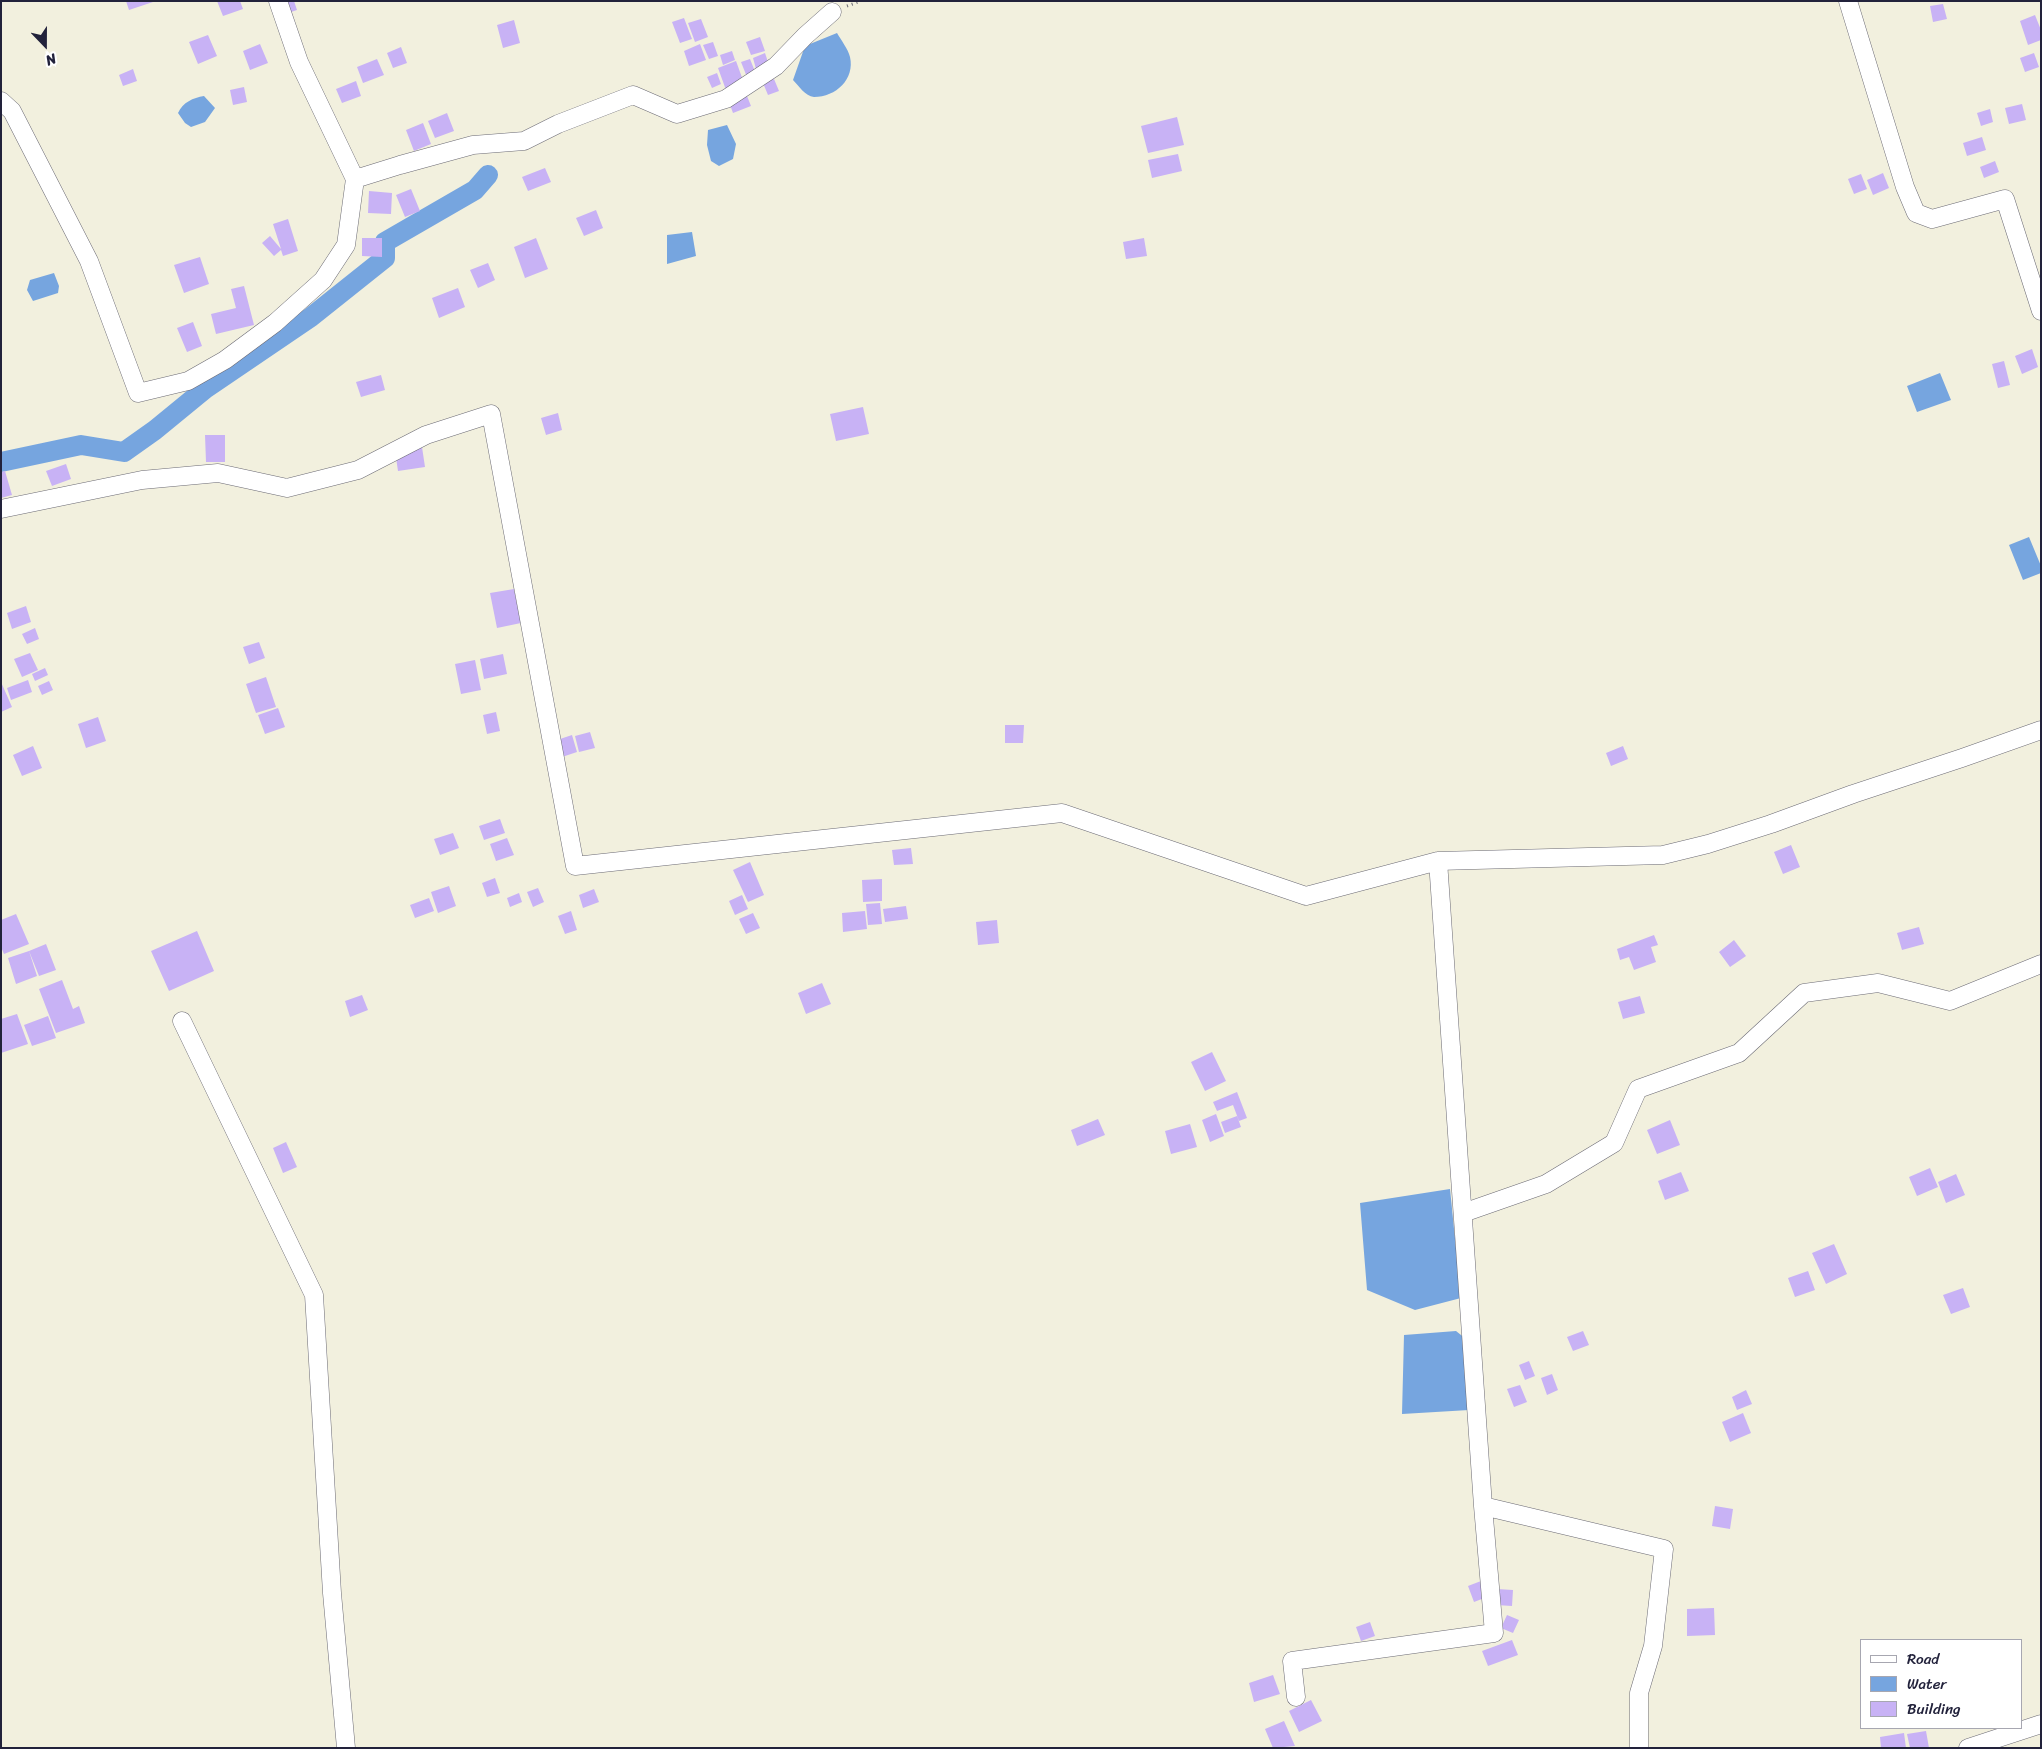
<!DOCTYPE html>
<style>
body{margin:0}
#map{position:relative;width:2042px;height:1749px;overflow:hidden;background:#f2f0de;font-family:Sriracha,sans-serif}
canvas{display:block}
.frame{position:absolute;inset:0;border:2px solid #22223b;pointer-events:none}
.legend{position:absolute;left:1860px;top:1639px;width:162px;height:90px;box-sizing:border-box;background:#fff;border:1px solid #a7a7b1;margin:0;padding:6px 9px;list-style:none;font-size:15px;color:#22223b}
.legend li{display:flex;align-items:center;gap:10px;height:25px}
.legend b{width:25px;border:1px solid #a7a7b1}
.north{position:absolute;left:20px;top:20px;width:50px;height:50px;-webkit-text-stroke:4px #fff;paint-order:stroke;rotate:158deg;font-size:14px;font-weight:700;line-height:20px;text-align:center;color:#22223b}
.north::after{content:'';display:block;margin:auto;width:18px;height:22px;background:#22223b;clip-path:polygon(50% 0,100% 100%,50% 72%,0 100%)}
</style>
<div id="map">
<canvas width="2042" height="1749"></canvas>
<div class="frame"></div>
<ul class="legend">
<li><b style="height:6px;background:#fff"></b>Road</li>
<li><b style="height:14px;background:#76a5df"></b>Water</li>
<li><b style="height:14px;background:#c8b2f5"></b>Building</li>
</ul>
<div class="north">N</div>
</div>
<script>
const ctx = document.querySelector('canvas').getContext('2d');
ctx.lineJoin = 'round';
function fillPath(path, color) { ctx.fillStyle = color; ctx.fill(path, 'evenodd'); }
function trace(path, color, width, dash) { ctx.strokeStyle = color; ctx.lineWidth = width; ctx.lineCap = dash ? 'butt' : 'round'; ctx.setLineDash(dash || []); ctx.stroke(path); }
const water = new Path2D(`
 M837 33C841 40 848 49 850 57 855 79 836 97 814 97 805 96 799 86 793 80L805 46Z
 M204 96 215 108 205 122 191 127 185 123 178 113C183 102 193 98 204 96Z
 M727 125 736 144 733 159 719 166 711 161 707 145 708 130Z
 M692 232 696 256 667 264V235Z
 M54 273 59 286 58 293 33 301 27 290 30 280Z
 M1940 373 1951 400 1917 412 1907 386Z
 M2029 537 2041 566V573L2023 580 2009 545Z
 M1450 1189 1461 1298 1415 1310 1367 1290 1360 1203Z
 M1456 1331 1466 1339 1469 1410 1402 1414 1404 1335Z`);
const canal = new Path2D(`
 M1 462 81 445 124 452 155 430 205 389 311 317 385 258V242L475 190 488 175`);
const building = new Path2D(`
 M126 1H153V2L129 10Z
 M217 1H240L243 9 223 16Z
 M284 1H294L297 10 288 13Z
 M1943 4 1947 19 1933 22 1930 6Z
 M2035 15 2041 30V40L2028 45 2020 21Z
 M684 18 692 39 680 43 672 22Z
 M701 19 708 37 695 42 688 23Z
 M514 20 520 43 503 48 497 25Z
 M208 35 217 56 198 64 189 42Z
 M760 37 765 51 751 55 746 42Z
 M713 42 718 56 709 59 703 45Z
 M260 44 268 63 250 70 243 51Z
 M700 44 706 60 689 66 684 51Z
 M401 47 407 63 393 68 387 53Z
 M732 51 735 60 723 65 720 55Z
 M765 53 769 65 756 69 753 58Z
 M2034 53 2039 67 2025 72 2020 58Z
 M377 59 384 75 363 83 357 67Z
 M750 59 756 74 747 77 741 62Z
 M736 61 744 83 726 90 718 68Z
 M133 69 137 81 123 86 119 75Z
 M717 73 721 84 712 88 707 77Z
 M774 79 779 91 768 95 763 83Z
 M356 81 361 96 342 103 336 89Z
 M244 87 247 102 233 105 230 90Z
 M747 96 751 106 733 113 729 102Z
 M2022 104 2026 120 2009 124 2005 108Z
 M1990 109 1993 122 1981 126 1977 113Z
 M447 113 454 131 435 138 428 121Z
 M1177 117 1184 145 1148 153 1141 126Z
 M423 123 431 144 414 151 406 130Z
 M1982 137 1986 150 1967 156 1963 143Z
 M1178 154 1182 171 1152 178 1148 160Z
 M1995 161 1999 172 1984 178 1980 167Z
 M545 168 551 182 528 191 522 177Z
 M1883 173 1889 188 1873 195 1867 180Z
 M1861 174 1867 189 1854 194 1848 179Z
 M411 189 420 211 405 217 396 195Z
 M369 191 392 193 391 214 368 213Z
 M596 210 603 228 584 236 576 218Z
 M288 219 298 251 283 256 281 250 274 256 262 243 270 236 281 249 273 224Z
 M362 238H382V257L362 256Z
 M536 238 548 269 525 278 514 247Z
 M1144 238 1147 256 1126 259 1123 242Z
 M200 257 209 284 184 293 174 265Z
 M488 263 495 280 478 288 470 270Z
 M244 286 254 325 216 334 211 314 236 308 231 289Z
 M458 288 465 307 439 318 432 298Z
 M193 322 202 346 187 352 177 328Z
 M2032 349 2038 367 2022 374 2015 356Z
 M2004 361 2010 385 1998 388 1992 364Z
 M381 375 385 390 361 397 356 382Z
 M863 407 869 434 836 441 830 414Z
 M558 413 562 430 546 435 541 418Z
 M205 435H225V462H206Z
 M422 447 425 467 398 471 395 451Z
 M66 464 71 479 52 486 46 471Z
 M5 471 12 495 1 498V472Z
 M514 589 521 623 497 628 490 593Z
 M26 606 31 622 12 629 7 613Z
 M35 628 39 639 27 644 22 634Z
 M259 642 265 658 249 664 243 647Z
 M30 653 38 670 22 677 14 659Z
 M503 654 507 674 484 679 480 659Z
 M475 660 481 690 461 694 455 664Z
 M45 668 48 675 35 681 32 674Z
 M266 677 276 707 256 713 246 684Z
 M28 680 32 692 11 700 7 688Z
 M49 681 53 690 42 695 38 686Z
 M1 682 12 707 1 712Z
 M278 708 285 727 265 734 258 715Z
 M496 712 500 731 487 734 483 715Z
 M98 717 106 741 86 748 78 724Z
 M1005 725H1024L1023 743H1005Z
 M590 732 595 748 579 752 575 736Z
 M572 735 577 752 559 758 554 741Z
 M33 746 42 768 22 776 13 755Z
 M1623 746 1628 759 1611 766 1606 753Z
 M500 819 505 833 484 840 479 826Z
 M453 833 459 848 440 855 434 839Z
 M507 838 514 855 496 861 490 844Z
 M1791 845 1800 867 1783 874 1774 852Z
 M911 848 913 864 894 865 892 850Z
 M750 862 764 895 748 902 733 870Z
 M495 878 500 893 487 897 482 883Z
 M882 879V901L863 902 862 880Z
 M449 886 456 906 438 913 431 892Z
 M538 888 544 902 533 907 527 892Z
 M594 889 599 902 583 908 579 895Z
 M519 893 522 902 510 907 507 898Z
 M742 895 748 909 735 915 729 901Z
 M429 898 434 911 415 918 410 905Z
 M880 903 882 924 868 925 866 904Z
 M906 906 908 919 885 922 883 909Z
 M571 911 577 930 565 934 558 916Z
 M865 911 867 929 843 932 842 913Z
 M753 913 760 928 746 934 739 919Z
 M16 914 29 944 4 954 1 947V920Z
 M997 920 999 943 978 945 976 922Z
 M1919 927 1924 944 1902 950 1897 933Z
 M197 931 214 971 169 991 151 951Z
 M1654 935 1658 945 1651 947 1656 962 1634 970 1629 957 1620 960 1617 949Z
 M1734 940 1746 956 1730 967 1719 952Z
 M46 944 56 970 39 976 29 951Z
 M29 951 37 976 16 984 8 958Z
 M62 980 73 1009 79 1006 85 1023 56 1033 39 989Z
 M822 983 831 1004 806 1014 798 993Z
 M362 995 368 1010 350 1017 345 1001Z
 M1640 996 1645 1013 1623 1019 1618 1002Z
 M17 1014 28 1044 1 1053V1019Z
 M48 1016 56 1038 32 1046 24 1025Z
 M1212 1052 1226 1081 1205 1091 1191 1062Z
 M1237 1092 1247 1118 1239 1121 1233 1105 1217 1111 1213 1102Z
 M1216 1114 1224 1136 1210 1142 1202 1120Z
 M1237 1116 1241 1127 1225 1133 1221 1122Z
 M1098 1119 1105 1135 1077 1146 1071 1130Z
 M1670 1120 1680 1145 1657 1154 1647 1130Z
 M1190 1124 1197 1147 1171 1154 1165 1131Z
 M286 1142 297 1167 283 1173 273 1148Z
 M1930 1168 1938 1187 1917 1196 1909 1177Z
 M1681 1172 1689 1191 1665 1200 1658 1181Z
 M1956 1174 1965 1195 1946 1203 1938 1182Z
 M1834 1244 1847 1274 1826 1284 1812 1253Z
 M1808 1271 1815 1290 1795 1297 1788 1278Z
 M1963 1288 1970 1307 1951 1314 1943 1295Z
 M1583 1331 1589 1345 1573 1351 1567 1337Z
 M1529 1361 1535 1376 1525 1380 1519 1365Z
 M1552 1374 1558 1390 1547 1395 1541 1378Z
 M1520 1385 1527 1402 1514 1407 1507 1389Z
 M1746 1390 1752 1404 1737 1410 1732 1397Z
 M1743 1413 1751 1433 1730 1442 1722 1422Z
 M1715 1506 1733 1509 1730 1529 1712 1526Z
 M1481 1581 1487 1597 1474 1602 1468 1586Z
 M1497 1589 1513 1590 1512 1606 1496 1605Z
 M1714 1608 1715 1635 1687 1636V1609Z
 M1507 1615 1519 1620 1513 1633 1501 1628Z
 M1370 1622 1375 1636 1361 1641 1356 1627Z
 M1512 1640 1518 1655 1488 1666 1482 1651Z
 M1273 1675 1280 1694 1254 1702 1249 1683Z
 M1311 1700 1322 1721 1299 1732 1289 1711Z
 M1284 1721 1295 1746 1273 1748 1265 1729Z
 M1926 1731 1929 1748H1910L1907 1734Z
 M1904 1733 1906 1748H1881L1880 1737Z`);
const path = new Path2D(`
 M847 6 861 1`);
const minor = new Path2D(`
 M278 1 299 62 355 179
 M1848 1 1905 187 1916 213 1932 219 2005 199 2041 311
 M1 101 12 111 89 261 138 393 188 381 225 360 275 323 323 280 346 245 355 179 400 165 473 145 524 141 558 124 633 95 677 114 726 99 776 66 805 36 832 12
 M1 509 142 480 218 473 287 488 358 470 426 435 491 414 575 866 1062 813 1306 896 1438 861 1663 855 1708 844 1771 824 1853 794 1962 758 2041 730
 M1438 861 1483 1506 1664 1549 1653 1646 1639 1693V1748
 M182 1021 314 1295 332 1593 346 1748
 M1463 1213 1546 1184 1614 1143 1638 1089 1739 1053 1804 993 1878 983 1950 1001 2041 964
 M1296 1697 1292 1661 1494 1633 1483 1506
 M1968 1748 2041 1724`);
fillPath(water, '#76a5df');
trace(canal, '#76a5df', 20);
fillPath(building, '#c8b2f5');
trace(minor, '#6b6a74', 19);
trace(path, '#6b6a74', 3, [1, 4]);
trace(minor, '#fff', 18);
</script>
